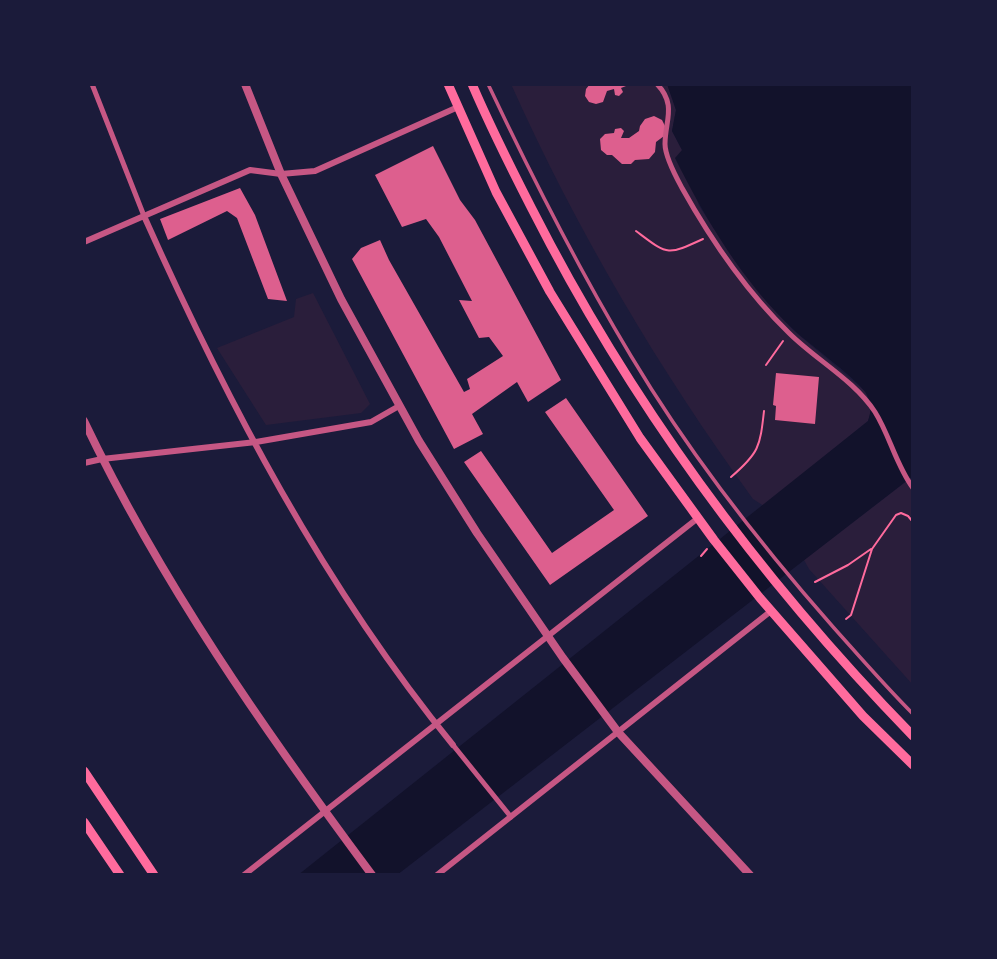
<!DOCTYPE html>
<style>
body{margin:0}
#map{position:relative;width:997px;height:959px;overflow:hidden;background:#1b1b3a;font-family:"DM Sans",sans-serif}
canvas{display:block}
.frame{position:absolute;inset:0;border:86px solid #1b1b3a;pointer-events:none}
</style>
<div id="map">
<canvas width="997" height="959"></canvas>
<div class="frame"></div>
</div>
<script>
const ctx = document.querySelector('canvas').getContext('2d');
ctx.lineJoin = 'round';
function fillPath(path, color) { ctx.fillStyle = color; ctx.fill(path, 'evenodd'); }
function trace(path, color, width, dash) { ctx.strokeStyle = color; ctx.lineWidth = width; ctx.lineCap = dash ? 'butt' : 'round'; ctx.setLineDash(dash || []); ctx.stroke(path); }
const green = new Path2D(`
 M511 84H667L676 110 672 131 682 150 699 206 739 266 765 299 793 330 866 392 871 411 868 421 764 506 753 499C658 368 577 231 511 84Z
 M313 293 370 404 361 413 266 425 217 348 294 317 296 299Z
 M913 476V685L809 569 804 560Z`);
const water = new Path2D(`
 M667 84H913V476L397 875H298L868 421C871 412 872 404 867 395 860 381 809 344 795 331 743 283 706 220 675 158L682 150 672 131 676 110Z`);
const building = new Path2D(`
 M590 84H631L621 88 623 92 619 96 615 95 614 89 607 91 603 102 596 104 589 102 585 96 586 89Z
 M654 116 662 120 666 128 664 136 656 142 655 152 649 159 635 160 631 164H622L612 155H607L601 150 600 139 605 134 614 133 615 129 621 128 624 131 621 138H629L639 131 640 126 645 119Z
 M433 146 460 200 475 220 561 380 528 402 517 382 472 414 483 434 454 449 352 259 361 248 380 240 389 260 464 392 470 389 467 379 503 356 489 337 479 338 459 300 472 301 439 237 426 219 402 227 375 175Z
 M240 188 255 215 287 301 268 299 237 218 227 211 168 240 160 219Z
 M776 373 819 377 815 424 775 420 776 406 773 405Z
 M566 398 648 516 550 585 464 462 481 451 552 553 614 510 545 412Z`);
const path = new Path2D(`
 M636 231C668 255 666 256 703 239
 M766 365 783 341
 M731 477C759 453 760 447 764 411
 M701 556 707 549
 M815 582 848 565 871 549
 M846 619 851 615 872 549 896 515 901 513 908 516 913 522`);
const service = new Path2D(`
 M488 84C532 177 578 268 631 356 689 453 759 543 834 628 860 657 885 686 913 714`);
const pedestrian = new Path2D(`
 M92 84 144 216
 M657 84C677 105 665 121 665 144 665 157 676 177 682 188 711 240 747 292 789 333 816 360 854 380 875 412 890 436 896 465 913 488
 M453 745 511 817`);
const minor = new Path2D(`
 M144 216C227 402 324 587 453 745
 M84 242 250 170 281 174 315 171 458 107
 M84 463 102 459 256 442 371 422 399 406
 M244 875 698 518
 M437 875 771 611`);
const tertiary = new Path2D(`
 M245 84 281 174 341 299 419 441 477 533 563 658 618 732 750 875
 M84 421C162 584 265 731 372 875`);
const secondary = new Path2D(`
 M448 84 496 192 550 292 640 438 714 540 760 598 863 716 913 765
 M472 84C490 126 511 168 532 209 631 404 760 579 913 736
 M84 771 154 875
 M84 822 120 875`);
fillPath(green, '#2a1e3b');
fillPath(water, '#12122b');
fillPath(building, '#dd5f8e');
trace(path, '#ff6b9d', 2);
trace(service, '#c65784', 3.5);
trace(pedestrian, '#c65784', 5);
trace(minor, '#c65784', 6);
trace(tertiary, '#c65784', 8);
trace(secondary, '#ff6b9d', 9);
</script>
